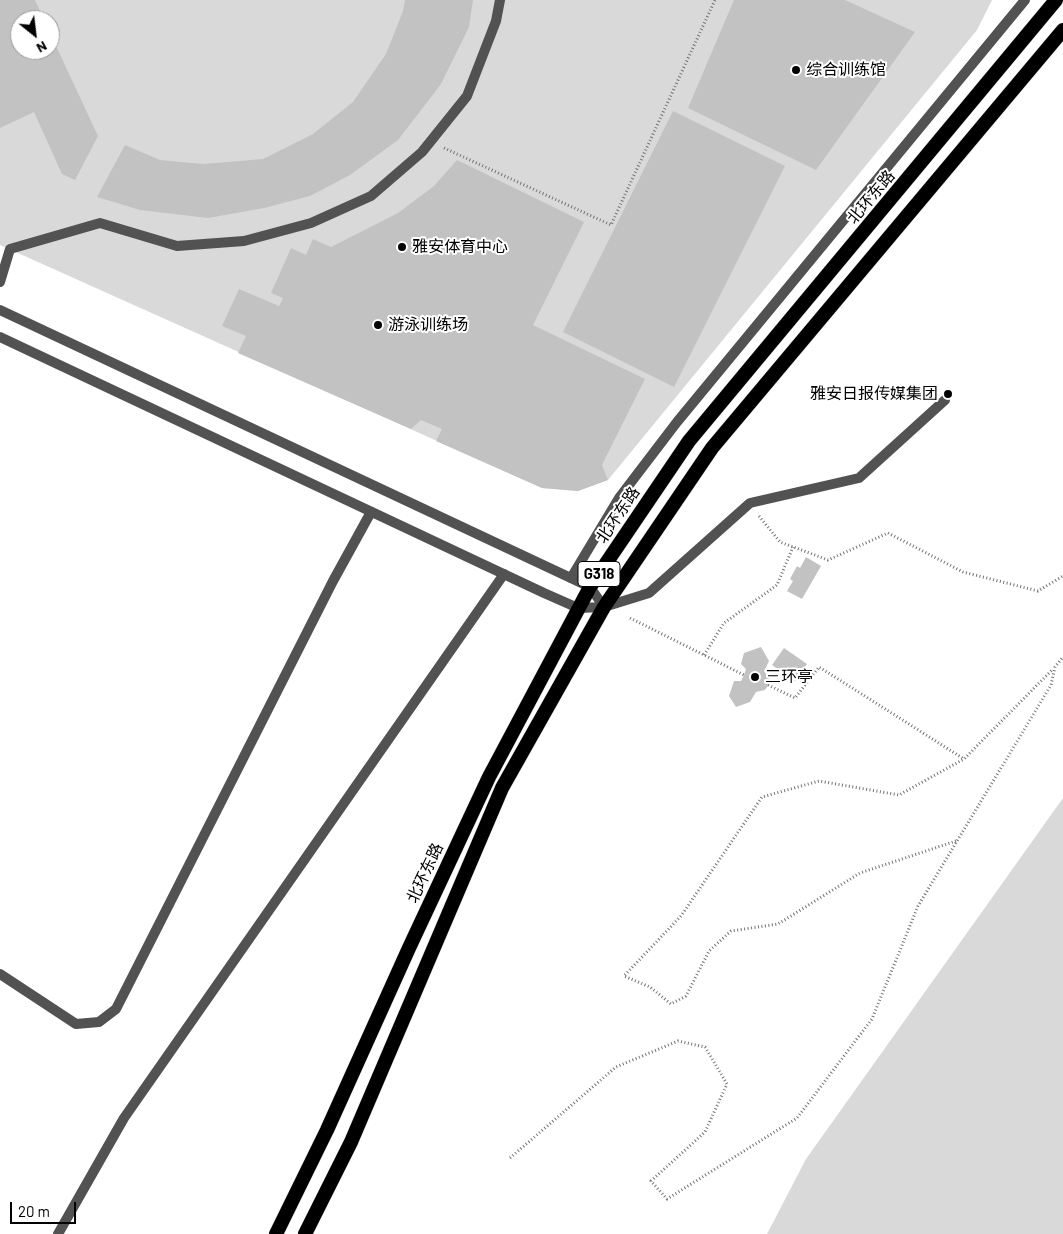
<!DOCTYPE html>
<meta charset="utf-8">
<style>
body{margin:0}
#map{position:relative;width:1063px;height:1234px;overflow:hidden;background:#fff;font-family:Barlow,sans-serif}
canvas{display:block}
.north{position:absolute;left:10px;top:10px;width:50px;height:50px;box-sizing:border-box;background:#fff;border:1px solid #999;border-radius:50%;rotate:151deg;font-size:14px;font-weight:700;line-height:20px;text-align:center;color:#000}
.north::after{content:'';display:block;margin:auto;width:18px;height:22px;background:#000;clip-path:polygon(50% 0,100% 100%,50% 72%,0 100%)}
.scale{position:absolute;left:10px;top:1202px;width:66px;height:22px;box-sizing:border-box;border:2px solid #000;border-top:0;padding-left:6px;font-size:15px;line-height:18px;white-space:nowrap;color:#000;-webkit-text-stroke:4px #fff;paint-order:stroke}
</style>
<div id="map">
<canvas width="1063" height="1234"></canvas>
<div class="north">N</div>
<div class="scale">20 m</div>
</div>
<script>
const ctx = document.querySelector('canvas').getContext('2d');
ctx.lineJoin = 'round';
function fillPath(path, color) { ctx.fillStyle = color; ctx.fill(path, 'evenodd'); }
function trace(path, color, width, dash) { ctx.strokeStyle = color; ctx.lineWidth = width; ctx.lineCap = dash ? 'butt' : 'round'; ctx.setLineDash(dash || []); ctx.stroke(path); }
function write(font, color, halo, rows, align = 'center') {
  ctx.font = font + ' Barlow,"Noto Sans SC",sans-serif'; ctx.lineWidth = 4; ctx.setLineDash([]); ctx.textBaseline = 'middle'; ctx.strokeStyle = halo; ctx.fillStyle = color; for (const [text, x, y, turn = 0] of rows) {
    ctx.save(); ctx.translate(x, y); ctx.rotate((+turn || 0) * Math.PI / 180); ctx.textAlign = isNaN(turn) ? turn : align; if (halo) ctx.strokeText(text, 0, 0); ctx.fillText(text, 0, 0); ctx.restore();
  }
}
const green = new Path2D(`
 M0 0H992L977 30 608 480 578 491 542 488 0 245ZM20 20H50V50H20Z
 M1063 798V1234H767L806 1159Z`);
const building = new Path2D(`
 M0 0H35L44 20H20V50H50V33L98 136 75 180 62 174 34 112 0 128Z
 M405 0H473L469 27 441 84 398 140 350 175 310 196 264 208 208 218 140 210 97 197 125 145 160 160 203 164 263 159 313 134 353 102 386 54 403 11Z
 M734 0H845L915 32 816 170 688 108Z
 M673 111 785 166 674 387 563 332Z
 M457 160 584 222 533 325 645 379 602 465 608 480 578 491 542 488 436 441 442 429 421 420 411 429 238 353 246 336 222 326 239 289 279 306 283 298 271 293 291 248 306 255 313 239 331 247 398 213 434 186Z
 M806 557 821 566 802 599 787 591 793 581 790 579 797 566 800 568Z
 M761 647 769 661 764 671 770 680 768 685 765 690 756 692 750 702 736 707 729 696 734 681H741L744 675 746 669 741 664 744 653Z
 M784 648 807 664 795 681 772 665Z`);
const path = new Path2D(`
 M444 148 611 225 715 0
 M759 516 780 542 828 560 888 533 963 572 1038 591 1063 576
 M630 618 744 675
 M704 655 724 623 777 585 793 547
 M768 685 795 698 819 667 964 759
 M956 841 860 873 778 924 731 931 709 951 686 996 671 1004 650 987 624 976 681 916 762 797 819 781 899 795 964 759 1053 669
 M510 1158 616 1067 678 1041 705 1047 727 1084 705 1132 651 1181 667 1199 797 1118 872 1019 918 906 1051 685 1055 667 1063 657`);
const service = new Path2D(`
 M0 282 10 249 100 223 177 246 244 241 311 223 371 196 422 152 467 96 496 21 500 0
 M604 607 649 593 750 503 859 478 945 400
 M0 974 76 1024 99 1022 116 1009 333 581 371 512`);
const minor = new Path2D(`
 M571 578 619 498 677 422 1025 0
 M58 1234 124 1118 504 574`);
const tertiary = new Path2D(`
 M0 310 590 587 604 607
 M0 337 544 593 578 608 604 607`);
const trunk = new Path2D(`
 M276 1234 327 1130 409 948 489 777 590 587 689 441 1056 0
 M305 1234 351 1142 502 788 604 607 712 448 1063 30`);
const markers = [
 [796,70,5,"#000"],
 [402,247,5,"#000"],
 [378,325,5,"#000"],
 [948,394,5,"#000"],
 [755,677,5,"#000"]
];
const shields = [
 [599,574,42]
];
const shieldNames = [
 ["G318",599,574]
];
const poiNames = [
 ["综合训练馆",806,70],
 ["雅安体育中心",412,247],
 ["游泳训练场",388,325],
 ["雅安日报传媒集团",938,394,"right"],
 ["三环亭",765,677]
];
const streetNames = [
 ["北环东路",871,197,-50],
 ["北环东路",618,515,-56],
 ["北环东路",425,873,-65]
];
fillPath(green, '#d9d9d9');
fillPath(building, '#c2c2c2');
trace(trunk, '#dbdbdb', 15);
trace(path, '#747474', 3, [1, 2.5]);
trace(service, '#525252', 10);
trace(minor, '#525252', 10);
trace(tertiary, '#525252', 10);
trace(trunk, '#000', 14);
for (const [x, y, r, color] of markers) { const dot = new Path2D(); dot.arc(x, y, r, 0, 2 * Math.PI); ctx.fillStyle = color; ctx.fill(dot); trace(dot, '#fff', 2); }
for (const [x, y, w] of shields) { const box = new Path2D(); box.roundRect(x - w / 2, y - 12.5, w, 25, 4); ctx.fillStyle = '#fff'; ctx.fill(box); trace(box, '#000', 1); }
write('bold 15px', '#000', null, shieldNames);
write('16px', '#000', '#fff', poiNames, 'left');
write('16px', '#000', '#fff', streetNames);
</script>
